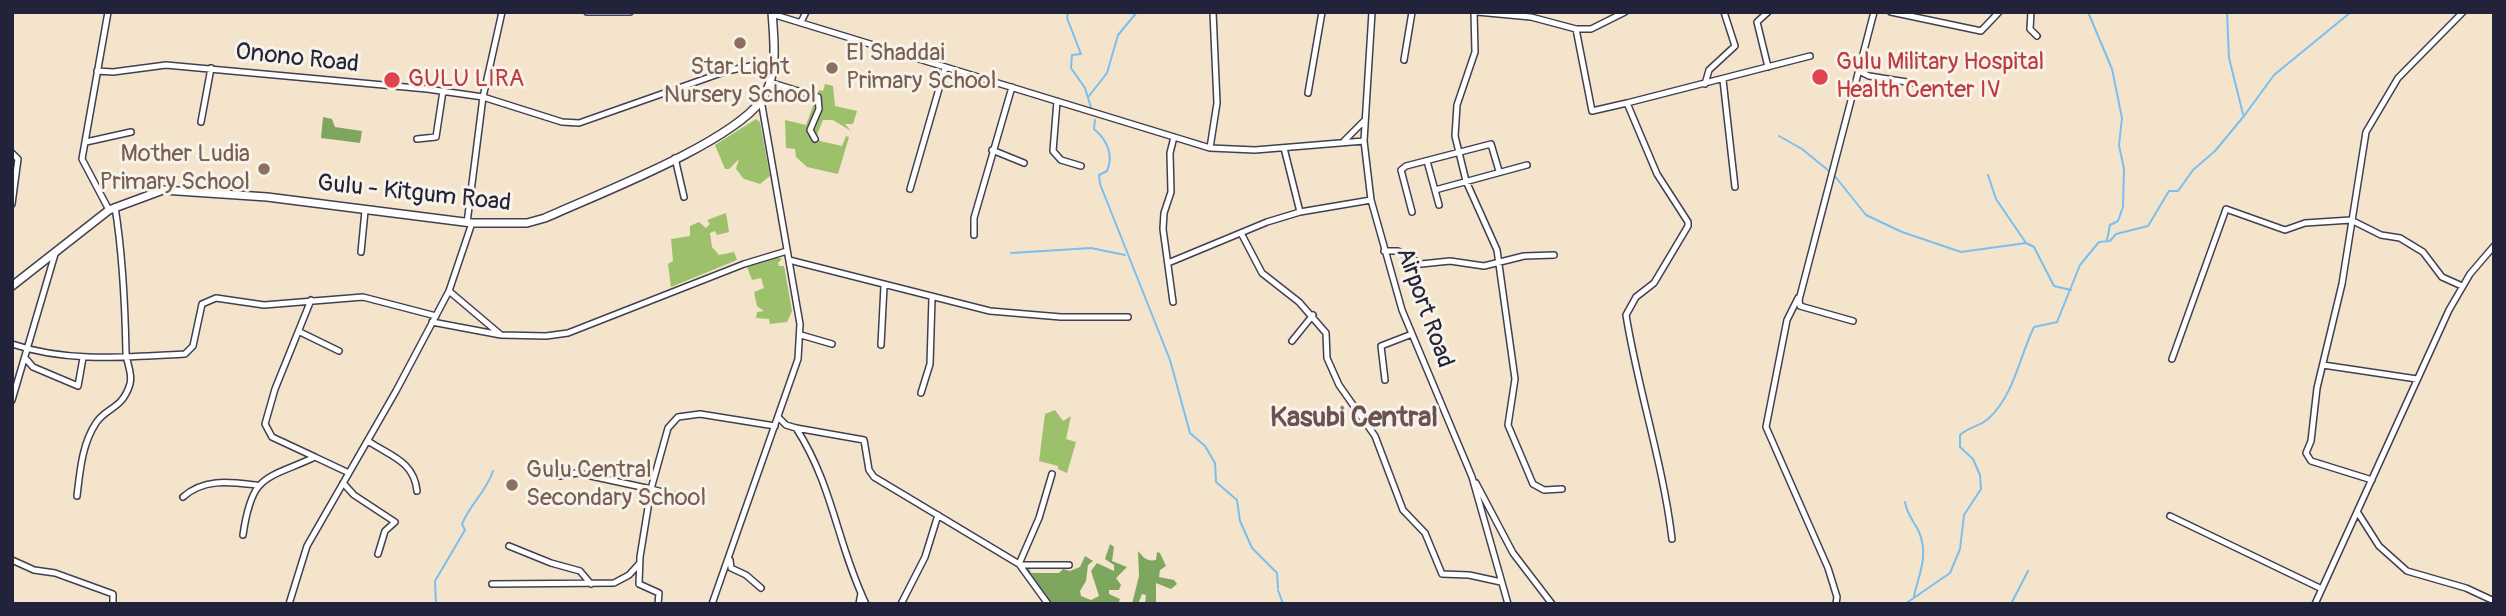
<!DOCTYPE html>
<style>
body{margin:0}
#map{position:relative;width:2506px;height:616px;overflow:hidden;background:#f5e4cc;font-family:Pangolin,sans-serif}
canvas{display:block}
.frame{position:absolute;inset:0;border:14px solid #22223b;pointer-events:none}
</style>
<div id="map">
<canvas width="2506" height="616"></canvas>
<div class="frame"></div>
</div>
<script>
const ctx = document.querySelector('canvas').getContext('2d');
ctx.lineJoin = 'round';
function fillPath(path, color) { ctx.fillStyle = color; ctx.fill(path, 'evenodd'); }
function trace(path, color, width, dash) { ctx.strokeStyle = color; ctx.lineWidth = width; ctx.lineCap = dash ? 'butt' : 'round'; ctx.setLineDash(dash || []); ctx.stroke(path); }
function write(font, color, halo, rows, align = 'center') {
  ctx.font = font + ' Pangolin,sans-serif'; ctx.lineWidth = 6; ctx.setLineDash([]); ctx.textBaseline = 'middle'; ctx.strokeStyle = halo; ctx.fillStyle = color; for (const [text, x, y, turn = 0] of rows) {
    ctx.save(); ctx.translate(x, y); ctx.rotate((+turn || 0) * Math.PI / 180); ctx.textAlign = isNaN(turn) ? turn : align; if (halo) ctx.strokeText(text, 0, 0); ctx.fillText(text, 0, 0); ctx.restore();
  }
}
const green = new Path2D(`
 M825 84 833 86 835 106 857 111 853 124H845L851 131 833 120H823L817 135 820 141 842 146 846 136 849 137 838 174 807 167 796 157 795 149 786 148 785 120 806 125 819 90 823 91Z
 M756 119 760 122 770 176 760 184 744 179 736 169 739 159 729 169H725L715 145Z
 M726 213 729 232 717 235 715 231 710 233 712 247 719 255 734 252 737 260 671 287 668 264 673 261 671 239 690 236V226L699 222 706 228 710 224 707 220Z
 M776 257 782 259 778 263 779 266H784L792 311 787 322 770 324 769 319 756 318 757 312 764 311 757 306 754 292 764 288 761 278 752 280 747 267Z
 M1055 410 1063 421 1071 416 1066 439 1076 442 1067 473 1058 469V466L1039 461 1045 414Z`);
const forest = new Path2D(`
 M323 117 332 119 335 127 362 131 360 143 321 138Z
 M1110 544 1114 547 1112 561 1127 567 1116 578 1121 585 1119 590H1109V594L1120 599 1118 604H1053L1033 585 1025 570 1029 568 1031 573H1059L1063 569 1070 571 1080 567 1085 556 1093 561 1088 565 1086 581 1080 591 1081 596 1091 600 1099 596 1091 571 1097 563 1114 571V565L1105 559Z
 M1138 551C1143 557 1147 562 1156 560L1157 552 1160 553 1166 566 1160 570 1159 577 1174 580 1177 584 1171 589 1156 583V604H1145L1146 595 1142 594 1138 604H1132L1139 576Z`);
const stream = new Path2D(`
 M1068 12 1067 18 1081 54 1072 55 1071 68 1085 88 1092 111
 M2088 12 2112 69 2122 118 2119 145 2124 169 2123 207 2118 221 2110 225 2107 240
 M2227 12 2229 58 2243 114
 M1089 96 1107 73 1118 35 1137 12
 M1095 120 1094 129C1107 140 1114 155 1107 171L1099 175 1100 184 1170 360 1190 433 1205 446 1215 463 1216 482 1237 500 1240 521 1252 548 1277 573 1278 588
 M1779 136 1802 149 1829 171
 M1834 175 1866 215 1902 232 1961 252 2026 243 2034 247 2054 286 2071 290
 M1988 175 1996 199 2026 243
 M1011 253 1091 248 1125 255
 M1905 502C1907 515 1914 521 1919 532 1929 555 1919 574 1914 596
 M1278 590 1283 604
 M436 604 435 581 465 530 462 524C470 504 486 492 493 471
 M1905 604 1950 573 1960 549 1964 515 1981 489 1980 475 1973 459 1960 447V435C1969 427 1980 426 1988 419 2014 396 2020 355 2034 327L2057 322 2080 265 2099 242 2110 241 2116 234 2148 226 2169 191H2178L2193 170 2215 151 2244 116 2274 75 2351 12
 M2011 604 2028 571`);
const minor = new Path2D(`
 M108 12 82 159 109 210
 M587 12H630
 M1372 12 1364 141 1371 200 1402 310 1472 477 1508 604
 M1474 12 1475 52 1457 105 1455 136 1466 181 1497 250 1515 379 1508 425 1533 484 1544 490 1562 489
 M1477 12 1531 17 1576 29 1592 111 1627 103 1657 174 1688 222V226L1654 283 1636 297 1626 315C1638 390 1663 463 1672 539
 M1768 12 1757 22 1768 67
 M1891 12 1981 31 1999 12
 M2031 12 2030 29 2037 36
 M772 14 1210 148 1255 150 1364 141
 M801 22 806 12
 M1576 29H1591L1625 12
 M1404 60 1412 12
 M97 71 113 72 166 65 427 89 483 97 562 122 579 123 727 71 774 61
 M1859 71 1869 76 1913 83
 M1723 80 1735 187
 M769 82 818 97 819 109 810 130 815 139
 M1705 84 1709 70 1735 46 1724 12
 M1308 93 1322 12
 M1057 101 1053 151 1061 160 1081 166
 M1627 103 1810 56
 M201 122 211 68
 M417 139 436 137 443 91
 M1344 141 1364 121
 M86 142 131 132
 M1210 148 1217 103 1213 12
 M1284 148 1300 212
 M992 150 1024 163
 M12 153 18 159 12 204
 M675 158 684 197
 M1427 161 1439 205
 M910 189 945 68
 M1435 190 1527 165
 M1412 212 1401 170 1406 166 1491 144 1499 171
 M467 223 483 97 502 12
 M472 223 449 291 501 335 546 336 568 333 744 264 787 251
 M1241 233 1262 273 1299 302 1326 333 1327 358 1339 385 1375 436 1403 510 1425 533 1442 574 1469 575 1501 582
 M974 235V218L1012 87
 M1384 251H1398L1421 264 1450 261 1484 266 1524 256 1554 255
 M361 252 365 211
 M789 260 990 311 1061 317H1128
 M1168 263 1267 222 1300 212 1371 200
 M1798 298 1787 320 1766 427 1828 568 1837 597 1836 604
 M311 300 275 389 265 424 272 437 315 457
 M1173 302 1163 229 1164 213 1171 192 1170 153 1174 137
 M1853 321 1800 306 1799 300 1874 12
 M432 322 501 335
 M300 332 339 351
 M801 335 832 344
 M1292 341 1313 315
 M12 344C68 363 127 357 185 354L193 346 202 304 216 298 264 305 363 297 436 316
 M881 345 884 286
 M26 359 33 367 78 386 83 358
 M2172 359 2226 209 2285 230 2305 223 2351 220 2381 235 2400 238 2423 252 2442 277 2462 286
 M2323 365 2417 379
 M1385 380 1381 346 1412 334
 M921 393 930 364 932 298
 M12 400 55 254
 M779 418 786 425 796 428 864 440 869 470 874 477 1019 564 1048 604
 M796 428C833 485 837 544 866 604
 M368 441C390 456 414 461 417 491
 M560 476 577 473 651 489 668 428 678 417 700 414 775 426
 M2372 480 2311 461 2306 453 2311 441 2317 388 2342 284 2366 132 2398 78 2463 12
 M343 483 354 495 395 522 385 531 378 554
 M1476 483 1513 553 1552 604
 M77 496C80 471 82 444 96 423 106 407 122 410 130 384 133 372 126 363 126 352 125 303 123 256 115 207
 M183 497C204 478 230 482 256 485
 M2358 513 2379 546 2407 571 2466 588 2494 601
 M2170 516 2322 589
 M243 535C252 473 265 480 315 457L349 473
 M509 546 551 563 580 571 591 584
 M12 560 34 570 55 573 113 594V604
 M730 560 731 568 746 575 761 588
 M1019 564 1039 518 1052 474
 M1020 565H1069
 M492 584 614 583 629 575 639 564
 M289 604 307 546 396 391 449 291
 M658 604 659 593 639 584 640 557 651 489 686 498
 M712 604 798 359 800 324 761 100
 M859 604 861 593
 M901 604 925 557 938 515
 M2315 604 2449 310 2470 274 2494 246`);
const major = new Path2D(`
 M12 286 109 210 163 190 267 197 472 223H527L545 218C598 194 727 145 761 101 779 76 774 41 772 12`);
const markers = [
 [740,43,7,"#8d6e63"],
 [832,68,7,"#8d6e63"],
 [1820,77,9,"#e0444e"],
 [392,80,9,"#e0444e"],
 [264,169,7,"#8d6e63"],
 [512,485,7,"#8d6e63"]
];
const educationNames = [
 ["El Shaddai",846,54],
 ["Primary School",846,82],
 ["Star Light",740,68,"center"],
 ["Nursery School",740,96,"center"],
 ["Mother Ludia",250,155,"right"],
 ["Primary School",250,183,"right"],
 ["Gulu Central",526,471],
 ["Secondary School",526,499]
];
const streetNames = [
 ["Onono Road",297,59,6],
 ["Gulu - Kitgum Road",414,194,6],
 ["Airport Road",1424,308,70]
];
const healthNames = [
 ["Gulu Military Hospital",1836,63],
 ["Health Center IV",1836,91],
 ["GULU LIRA",408,80]
];
const quarterNames = [
 ["Kasubi Central",1354,419]
];
fillPath(green, '#9dc06a');
fillPath(forest, '#7ea65e');
trace(stream, '#79bff0', 2);
trace(minor, '#423f51', 8);
trace(major, '#423f51', 10);
trace(minor, '#fff', 5);
trace(major, '#fff', 7);
for (const [x, y, r, color] of markers) { const dot = new Path2D(); dot.arc(x, y, r, 0, 2 * Math.PI); ctx.fillStyle = color; ctx.fill(dot); trace(dot, '#f7f3e8', 2.5); }
write('24px', '#785e54', '#f7f3e8', educationNames, 'left');
write('24px', '#22223b', '#f7f3e8', streetNames);
write('24px', '#be3a42', '#f7f3e8', healthNames, 'left');
write('bold 28px', '#6b5153', '#f7f3e8', quarterNames);
</script>
